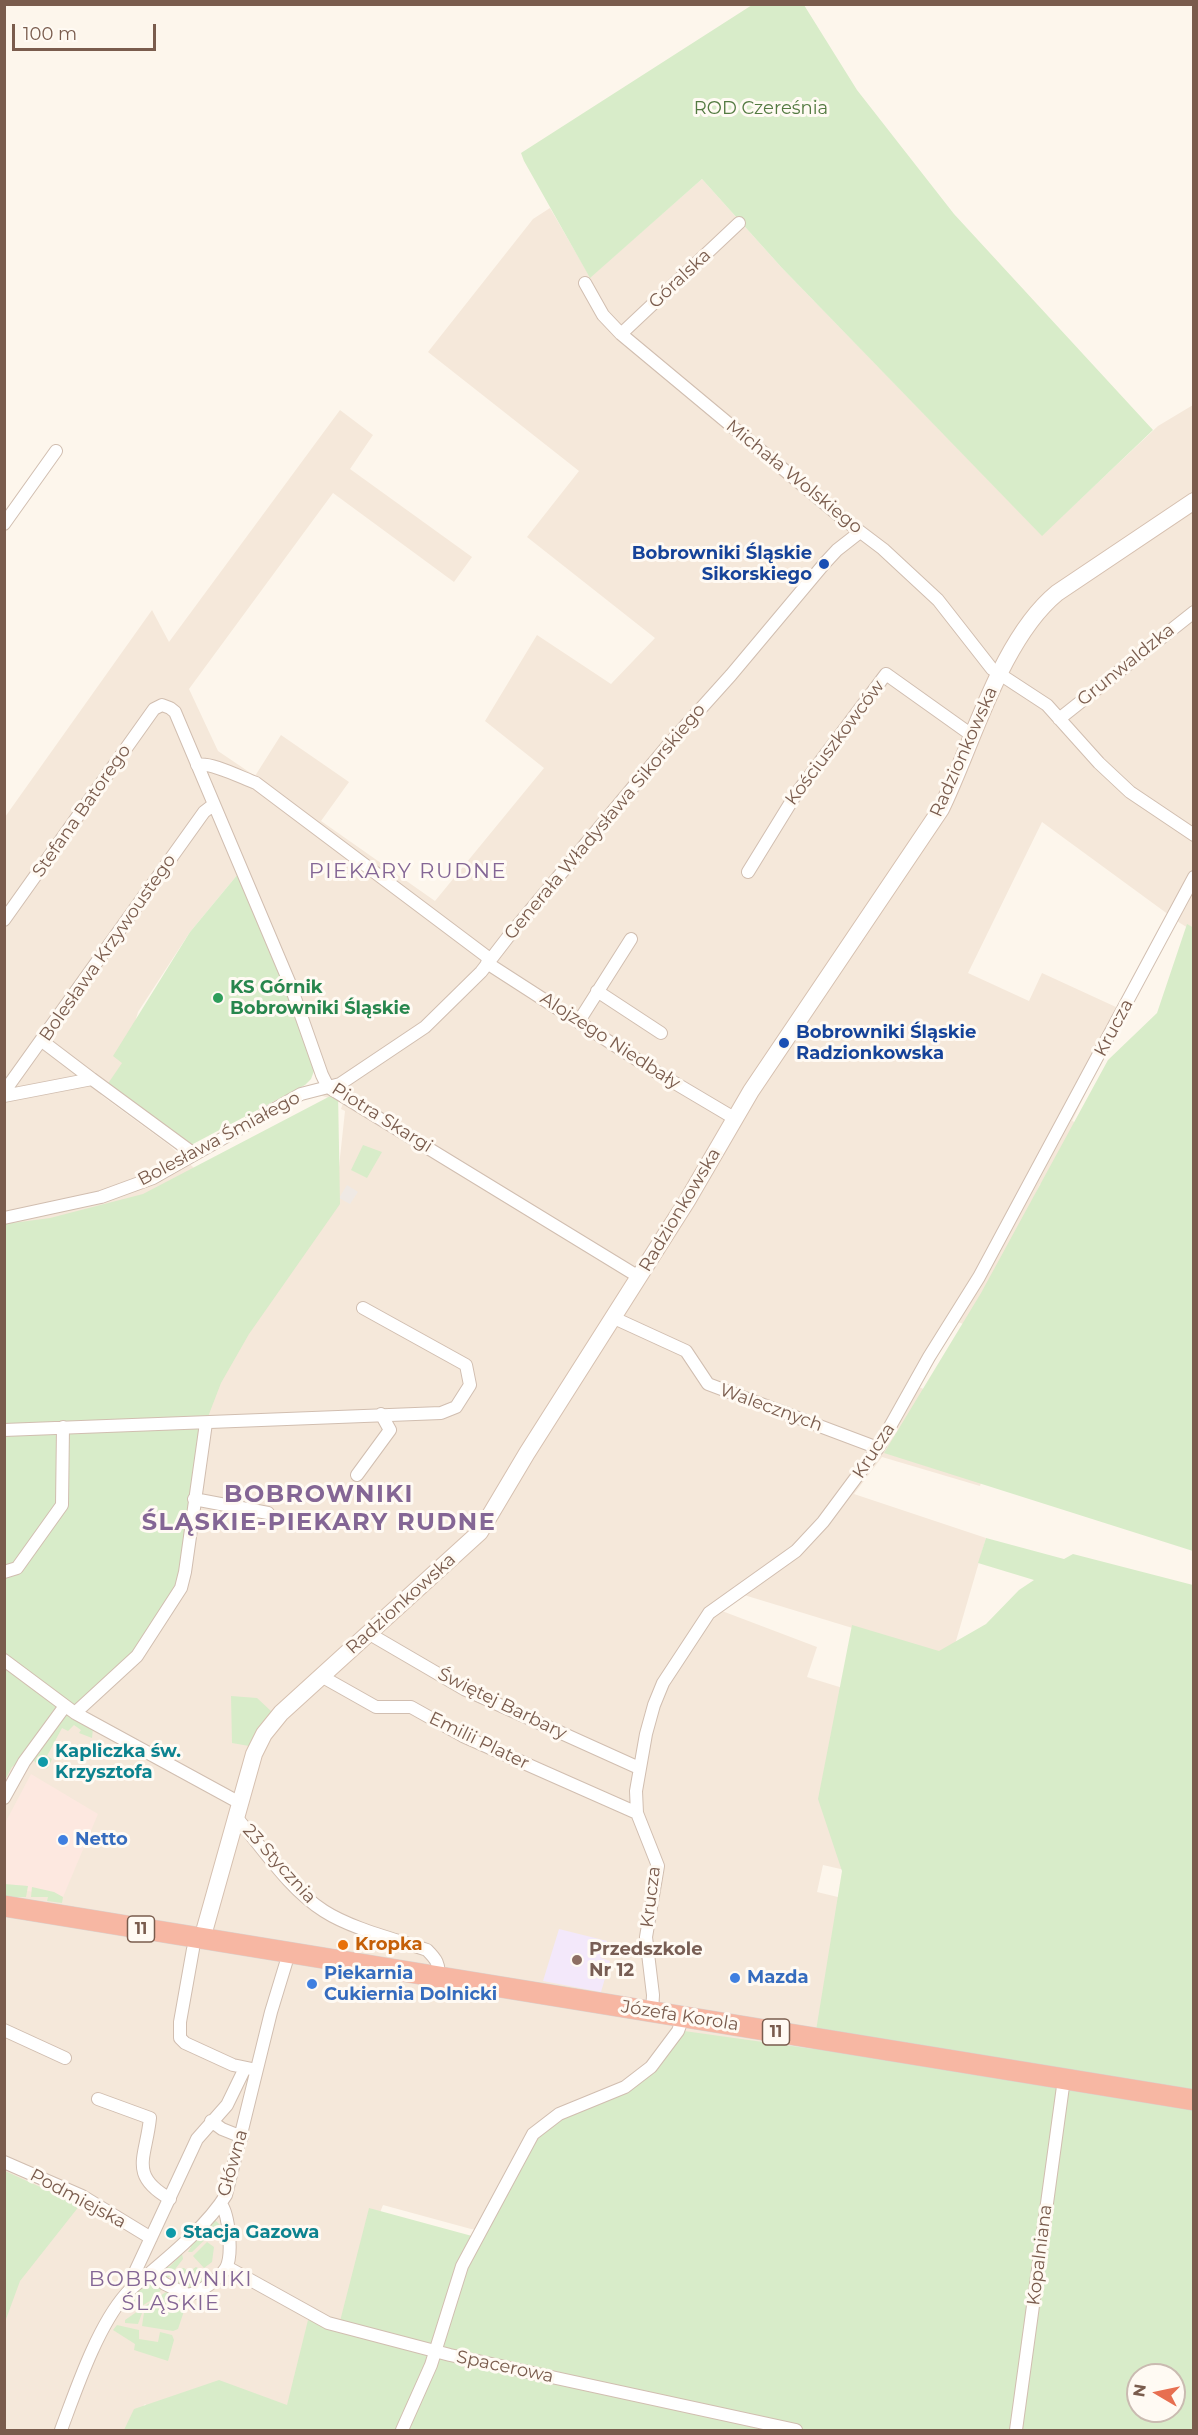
<!DOCTYPE html>
<meta charset="utf-8">
<style>
body{margin:0}
#map{position:relative;width:1198px;height:2435px;overflow:hidden;background:#fdf6ec;font-family:Montserrat,sans-serif}
canvas{display:block}
.frame{position:absolute;inset:0;border:6px solid #7a5c4d;pointer-events:none}
.north{position:absolute;left:1126px;top:2363px;width:60px;height:60px;box-sizing:border-box;background:#fffaf3;border:2px solid #cabbb1;border-radius:50%;rotate:279deg;font-size:16px;font-weight:700;line-height:24px;text-align:center;color:#7a5c4d}
.north::after{content:'';display:block;margin:auto;width:21px;height:27px;background:#e76f51;clip-path:polygon(50% 0,100% 100%,50% 72%,0 100%)}
.scale{position:absolute;left:12px;top:24px;width:144px;height:27px;box-sizing:border-box;border:3px solid #7a5c4d;border-top:0;padding-left:8px;font-size:18px;line-height:21px;white-space:nowrap;color:#7a5c4d;-webkit-text-stroke:4px #fffaf3;paint-order:stroke}
</style>
<div id="map">
<canvas width="1198" height="2435"></canvas>
<div class="frame"></div>
<div class="north">N</div>
<div class="scale">100 m</div>
</div>
<script>
const ctx = document.querySelector('canvas').getContext('2d');
ctx.lineJoin = 'round';
function fillPath(path, color) { ctx.fillStyle = color; ctx.fill(path, 'evenodd'); }
function trace(path, color, width, dash) { ctx.strokeStyle = color; ctx.lineWidth = width; ctx.lineCap = dash ? 'butt' : 'round'; ctx.setLineDash(dash || []); ctx.stroke(path); }
function write(font, color, halo, rows, align = 'center') {
  ctx.font = font + ' Montserrat,sans-serif'; ctx.lineWidth = 6; ctx.setLineDash([]); ctx.textBaseline = 'middle'; ctx.strokeStyle = halo; ctx.fillStyle = color; for (const [text, x, y, turn = 0] of rows) {
    ctx.save(); ctx.translate(x, y); ctx.rotate((+turn || 0) * Math.PI / 180); ctx.textAlign = isNaN(turn) ? turn : align; if (halo) ctx.strokeText(text, 0, 0); ctx.fillText(text, 0, 0); ctx.restore();
  }
}
const residential = new Path2D(`
 M702 179 782 268 1042 535 1158 426 1193 405V931L1180 923 1042 822 968 973 1029 1001 1042 973 1129 1013 1112 1040 1072 1121 1193 1171V1249L1040 1184 1021 1228 1137 1392 958 1322 919 1387 1019 1430 987 1461 980 1486 882 1457 854 1494 986 1538 951 1658 744 1595 722 1611 817 1647 807 1677 966 1726 880 1878 823 1865 817 1892 842 1898 1109 2087 508 2233 471 2229 383 2205 349 2291 496 2361 177 2430 163 2424 145 2404 126 2430H5V1447L209 1392 338 1176 345 1111 341 1109 343 1103 317 1094 328 1075 238 874 190 932 138 1012 123 1063 101 1095 169 1145 205 1178 5 1326V817L152 610 169 642 340 410 373 435 350 469 472 557 454 582 333 493 189 689 218 751 255 776 281 735 349 782 321 821 435 901 544 768 485 721 537 635 611 684 655 638 527 537 579 471 428 352 533 219 550 208 590 277Z`);
const commercial = new Path2D(`
 M31 1774 98 1814 63 1897 27 1891V1886L5 1884 4 1825Z`);
const industrial = new Path2D(`
 M347 1185 358 1192 350 1204 339 1198Z`);
const education = new Path2D(`
 M559 1929 607 1941 601 1958 610 1961 601 1992 543 1981Z`);
const green = new Path2D(`
 M752 5H804L857 90 954 214 1153 430 1042 536 782 268 702 179 590 278 524 161 521 153Z
 M238 874 284 985 314 1071 311 1079 305 1085 191 1145 107 1085 122 1063 113 1056 190 932Z
 M1187 924 1194 928 1193 1551 884 1453 981 1293 1108 1060 1157 1013Z
 M338 1092 340 1204 249 1334 221 1383 206 1422 178 1586 154 1632 81 1711 93 1728 92 1738 79 1733 81 1730 74 1725 68 1731 62 1728 47 1756 52 1759 48 1768 43 1769 33 1760 41 1744 12 1767 5 1780V1224L50 1218 143 1194Z
 M363 1145 382 1152 367 1178 351 1170Z
 M986 1538 1064 1559 1073 1554 1193 1585V2430H124L134 2409 219 2380 287 2405 308 2320 338 2329 369 2208 472 2236 549 2117 608 2093 649 2068 677 2030 813 2049 842 1871 818 1799 852 1625 939 1651 986 1624 1019 1590 1034 1580 978 1563ZM1138 2375H1174V2411H1138Z
 M231 1696 257 1698 272 1712 259 1728 249 1746 232 1743Z
 M4 1884 28 1886 26 1897H5Z
 M32 1887 54 1892 63 1897 62 1903 47 1901 48 1897H31Z
 M5 2171 80 2205 20 2281 5 2322Z
 M216 2221 223 2228 214 2231 192 2252H188L191 2247 189 2245 211 2222Z
 M207 2242 214 2247 212 2262 204 2268 193 2256Z
 M182 2254 183 2259 166 2281 163 2276 166 2267H169Z
 M196 2267 200 2269 199 2273 205 2281 188 2288 172 2281 181 2268H184L189 2272Z
 M152 2284 163 2287 155 2298 135 2310 128 2302C135 2294 141 2286 152 2284Z
 M169 2290 183 2299 186 2305 178 2329 173 2331 142 2326 145 2306Z
 M138 2311 142 2313 138 2324 125 2323V2320Z
 M117 2325 139 2330V2339L158 2342 160 2332 172 2335 174 2340 168 2361 134 2350 135 2344 113 2330Z`);
const street = new Path2D(`
 M585 283 603 315 621 334 842 518 883 549 938 600 992 669 1047 705 1099 763 1130 792 1194 835
 M621 334 739 223
 M4 524 56 451
 M1059 719 1194 612
 M197 765C210 761 242 778 256 783L490 959
 M748 872 796 794 886 674 973 736
 M4 920 154 709 162 705 170 708 175 712 290 984 322 1075 328 1087 639 1277
 M487 963 653 1070 734 1118
 M597 991 661 1033
 M579 1021 631 939
 M42 1041 92 1079
 M4 1092 204 812 213 805
 M4 1096 92 1079 194 1154
 M4 1218 101 1197 153 1178 301 1094 340 1084 425 1027 481 972 508 937 669 744 731 675 824 564 837 550 860 532
 M614 1318 686 1351 708 1384 878 1448
 M4 1430 441 1413 456 1407 470 1385 466 1365 363 1308
 M357 1475 390 1430 381 1414
 M194 1499 268 1513
 M4 1572 17 1568 62 1505 63 1427
 M368 1633 464 1689 639 1768
 M4 1660 75 1713 240 1803
 M321 1676 376 1707H411L463 1736 637 1813
 M75 1713 137 1656 181 1588 185 1572 206 1423
 M4 1798 24 1762 65 1706
 M236 1817C263 1848 288 1888 324 1911 352 1929 395 1939 427 1950 436 1959 440 1964 438 1977
 M193 1949 180 2022V2038L185 2043 233 2065 252 2069
 M652 2012 653 1995 646 1937 658 1866 637 1813 636 1791 646 1734 654 1705 663 1683 709 1613 796 1551 823 1522 878 1448 929 1357 979 1277 1194 877
 M4 2030 65 2058
 M98 2099 150 2118C146 2158 128 2175 170 2199
 M211 2121 222 2129 242 2137
 M4 2162 82 2196 151 2238
 M227 2267 328 2323 450 2355 796 2430
 M151 2273 165 2284 188 2295C201 2292 219 2279 226 2268 233 2255 229 2215 221 2204
 M136 2284 134 2278 135 2272 197 2139 227 2105 245 2068
 M61 2430C76 2390 97 2327 126 2294 133 2286 142 2280 150 2273 175 2252 209 2223 226 2195L271 2012 289 1953
 M402 2430 431 2365 462 2266 533 2134 559 2114 625 2087 651 2067 678 2031 683 2017
 M1016 2430 1064 2079`);
const secondary = new Path2D(`
 M202 1939 254 1754 264 1734 281 1713 480 1532 527 1453 687 1201 751 1091 941 809C973 744 1000 640 1057 593L1194 501`);
const highway = new Path2D(`
 M4 1906 1194 2100`);
const markers = [
 [824,564,6,"#1a4fb4"],
 [218,998,6,"#2e9e5b"],
 [784,1043,6,"#1a4fb4"],
 [43,1762,6,"#0f9aa8"],
 [63,1840,6,"#3f7fe0"],
 [343,1945,6,"#e8710a"],
 [577,1960,6,"#8d6e63"],
 [735,1978,6,"#3f7fe0"],
 [312,1984,6,"#3f7fe0"],
 [171,2233,6,"#0f9aa8"]
];
const shields = [
 [141,1929,27],
 [776,2032,27]
];
const shieldNames = [
 ["11",141,1929],
 ["11",776,2032]
];
const parkNames = [
 ["ROD Czereśnia",761,109]
];
const streetNames = [
 ["Góralska",680,279,-43],
 ["Michała Wolskiego",794,477,39],
 ["Grunwaldzka",1126,665,-39],
 ["Kościuszkowców",835,743,-53],
 ["Radzionkowska",964,752,-66],
 ["Stefana Batorego",82,811,-55],
 ["Generała Władysława Sikorskiego",605,822,-50],
 ["Bolesława Krzywoustego",108,948,-55],
 ["Krucza",1114,1028,-62],
 ["Alojzego Niedbały",610,1041,33],
 ["Piotra Skargi",382,1118,32],
 ["Bolesława Śmiałego",219,1139,-28],
 ["Radzionkowska",680,1210,-59],
 ["Walecznych",771,1408,20],
 ["Krucza",874,1451,-57],
 ["Radzionkowska",401,1604,-42],
 ["Świętej Barbary",502,1704,26],
 ["Emilii Plater",479,1741,26],
 ["23 Stycznia",279,1864,48],
 ["Krucza",651,1897,-83],
 ["Józefa Korola",680,2016,9],
 ["Główna",233,2163,-74],
 ["Podmiejska",78,2199,28],
 ["Kopalniana",1040,2255,-83],
 ["Spacerowa",505,2367,12]
];
const transitNames = [
 ["Bobrowniki Śląskie",812,554],
 ["Sikorskiego",812,575],
 ["Bobrowniki Śląskie",796,1033,"left"],
 ["Radzionkowska",796,1054,"left"]
];
const leisureNames = [
 ["KS Górnik",230,988],
 ["Bobrowniki Śląskie",230,1009]
];
const cultureNames = [
 ["Kapliczka św.",55,1752],
 ["Krzysztofa",55,1773],
 ["Stacja Gazowa",183,2233]
];
const shopNames = [
 ["Netto",75,1840],
 ["Piekarnia",324,1974],
 ["Cukiernia Dolnicki",324,1995],
 ["Mazda",747,1978]
];
const foodNames = [
 ["Kropka",355,1945]
];
const educationNames = [
 ["Przedszkole",589,1950],
 ["Nr 12",589,1971]
];
const quarterNames = [
 ["PIEKARY RUDNE",408,872],
 ["BOBROWNIKI",171,2280],
 ["ŚLĄSKIE",171,2304]
];
const districtNames = [
 ["BOBROWNIKI",319,1495],
 ["ŚLĄSKIE-PIEKARY RUDNE",319,1523]
];
fillPath(residential, '#f5e8da');
fillPath(commercial, '#fde8e0');
fillPath(industrial, '#efe9e4');
fillPath(education, '#f3e8fa');
fillPath(green, '#d8ecc9');
trace(street, '#d1beb0', 14);
trace(secondary, '#d6c0b0', 18);
trace(highway, '#dad1cd', 22);
trace(street, '#fff', 12);
trace(secondary, '#fff', 16);
trace(highway, '#f7b7a3', 21);
for (const [x, y, r, color] of markers) { const dot = new Path2D(); dot.arc(x, y, r, 0, 2 * Math.PI); ctx.fillStyle = color; ctx.fill(dot); trace(dot, '#fffaf3', 2); }
for (const [x, y, w] of shields) { const box = new Path2D(); box.roundRect(x - w / 2, y - 13, w, 26, 4.5); ctx.fillStyle = '#fffaf3'; ctx.fill(box); trace(box, '#7a5c4d', 1.5); }
write('bold 16px', '#7a5c4d', null, shieldNames);
write('18px', '#537a41', '#fffaf3', parkNames);
write('18px', '#7a5c4d', '#fffaf3', streetNames);
write('bold 18px', '#164399', '#fffaf3', transitNames, 'right');
write('bold 18px', '#27864d', '#fffaf3', leisureNames, 'left');
write('bold 18px', '#0d838f', '#fffaf3', cultureNames, 'left');
write('bold 18px', '#366cbe', '#fffaf3', shopNames, 'left');
write('bold 18px', '#c56008', '#fffaf3', foodNames, 'left');
write('bold 18px', '#785e54', '#fffaf3', educationNames, 'left');
ctx.letterSpacing = '1.5px';
write('21px', '#846695', '#fffaf3', quarterNames);
ctx.letterSpacing = '0px';
ctx.letterSpacing = '1.5px';
write('bold 24px', '#846695', '#fffaf3', districtNames);
ctx.letterSpacing = '0px';
</script>
